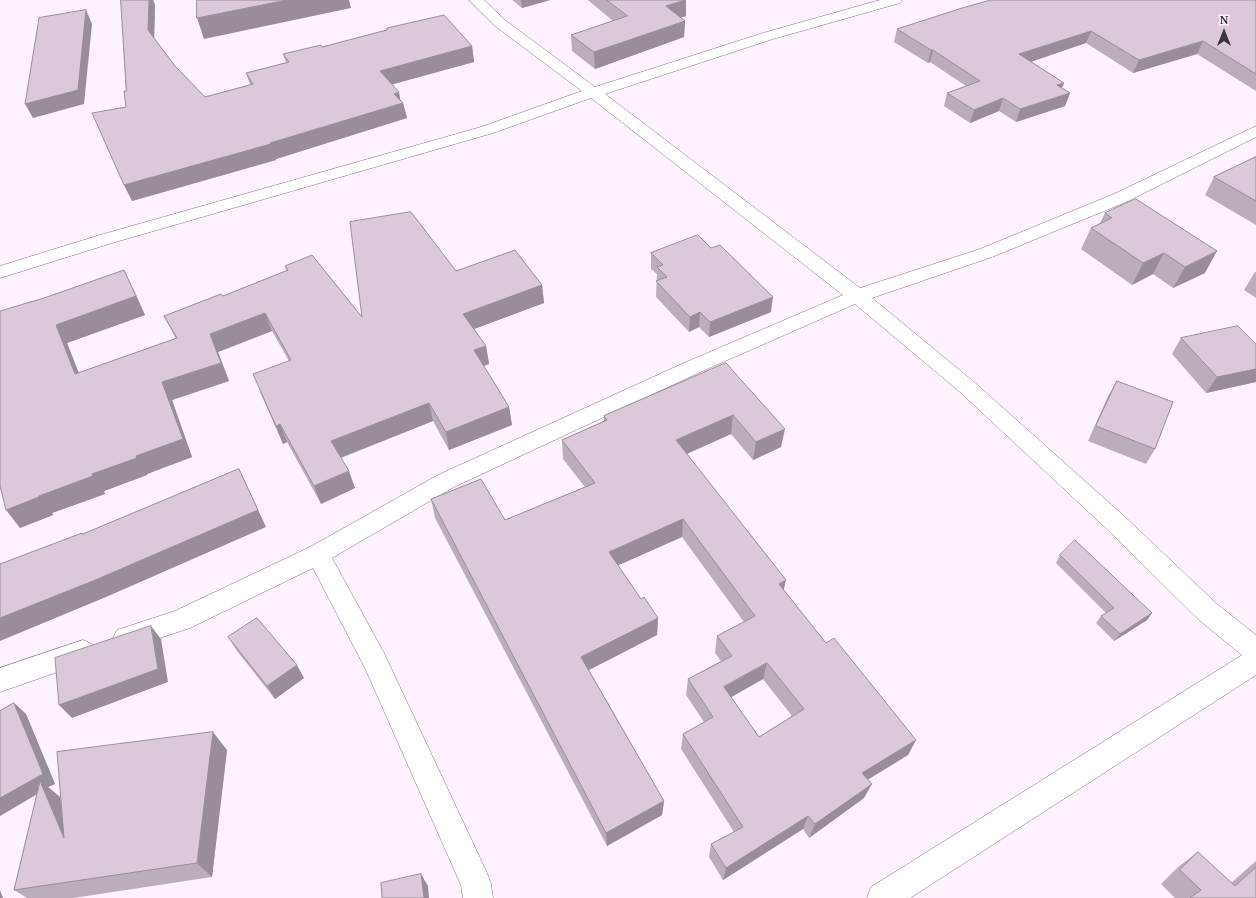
<!DOCTYPE html>
<style>
body{margin:0}
#map{position:relative;width:1256px;height:898px;overflow:hidden;background:#fdf2fd;font-family:"Noto Serif",serif}
canvas{display:block}
.north{position:absolute;left:1204px;top:12px;width:40px;height:40px;-webkit-text-stroke:3px #fdf2fd;paint-order:stroke;rotate:0deg;font-size:11px;font-weight:700;line-height:16px;text-align:center;color:#3a333a}
.north::after{content:'';display:block;margin:auto;width:14px;height:18px;background:#3a333a;clip-path:polygon(50% 0,100% 100%,50% 72%,0 100%)}
</style>
<div id="map">
<canvas width="1256" height="898"></canvas>
<div class="north">N</div>
</div>
<script>
const ctx = document.querySelector('canvas').getContext('2d');
ctx.lineJoin = 'round';
function trace(path, color, width, dash) { ctx.strokeStyle = color; ctx.lineWidth = width; ctx.lineCap = dash ? 'butt' : 'round'; ctx.setLineDash(dash || []); ctx.stroke(path); }
function fillPath(path, color) { ctx.fillStyle = color; ctx.fill(path, 'evenodd'); }
const minor = new Path2D(`
 M469 0H484L505 20 595 87 763 33 880 0H902L900 3 773 39 605 94 860 288 980 249 1114 194 1256 126V137L1126 202 992 257 872 298 974 382 1124 516 1217 604 1256 635V675L910 898H867L871 887 1242 655 1199 620 1108 530 960 392 855 304 698 373 454 487 332 558 384 653 487 873 491 884 493 898H463L461 885 365 668 313 568 190 628 126 649 117 646 113 638 117 630 175 611 310 547 438 475 684 363 843 295 591 98 493 133 112 243 0 278V266L100 235 481 127 582 91 495 26Z
 M83 640 92 644 96 652 92 660 0 692V668Z`);
const wall = new Path2D(`
 M121 0H153L155 5 154 38 175 66 205 97 250 85 246 73 286 63 283 54 322 47 387 30V28L472 46 474 62 392 84 400 100 403 103 407 118 276 159V160L132 201 126 107V91Z
 M512 0H550L522 8Z
 M588 0H686V16L680 17 685 21 684 37 595 69 572 51 571 35 613 21Z
 M1256 0V91L1197 54 1133 73 1086 43 1031 62 1064 83 1062 88 1070 93 1065 106 1016 122 999 111 970 123 944 106 947 93 966 86 930 62 928 63 894 42 897 29Z
 M1256 157V225L1205 195 1214 177Z
 M1105 213 1205 273 1173 288 1153 274 1132 285 1081 249 1091 228 1100 223Z
 M651 253 771 312 709 337 699 327 689 332 656 297 657 274 651 269Z
 M285 266 362 317 456 271 542 285 544 303 474 329 486 346 489 364 484 366 509 407 512 425 449 450 433 421 341 458 355 488 321 504 287 442 283 444 260 392 289 361 272 331 218 352 229 381 172 400 192 457 147 474V475L104 491 105 494 52 513 53 515 20 528 0 311 133 288 145 315 67 343 79 373 176 339 164 316 223 296 286 271Z
 M1255 272H1256V298L1244 290Z
 M1181 338 1256 344V382L1206 393 1172 354Z
 M726 363 781 447 753 460 731 434 687 454 784 590 826 643 916 740 908 755 868 779 864 798 809 838 803 829 723 880 709 857 711 844 734 832 681 749 683 734 704 722 686 695 688 679 721 661 715 653 717 636 744 622 682 537 618 565 641 599 658 618 657 635 589 670 664 801 662 815 607 846 435 518 431 499 505 520 585 487 563 459 562 440 604 421V416ZM763 679 792 716 759 737 731 697Z
 M1117 381 1155 449 1146 464 1088 441 1108 396Z
 M1060 555 1152 613 1147 620 1114 641 1096 623 1101 616 1106 613 1056 563Z
 M228 637 304 678 275 699 237 651Z
 M14 703 26 714 55 784 48 787 60 797 227 750 212 877 73 898H27L14 890 37 794 0 816V711Z
 M1198 852 1231 883 1256 861V898H1175L1161 884 1178 867Z`);
const shadedWall = new Path2D(`
 M149 0H153L155 5 154 45 148 30Z
 M287 0H349L351 8 204 39 197 18Z
 M521 0H550L522 8Z
 M686 0V16L665 22 666 6Z
 M86 10 92 24 84 104 33 118 25 104Z
 M685 21 684 37 595 69 594 52Z
 M1091 31 1086 43 1015 67 1019 54Z
 M1203 41 1197 54 1133 73 1139 60Z
 M472 46 474 62 383 87 380 71Z
 M931 50H933L930 62 928 63Z
 M1064 83 1059 95 1057 85Z
 M399 92 401 103H403L407 118 276 159V160L132 201 124 185 270 143Z
 M1070 93 1065 106 1016 122 1020 109Z
 M1003 98 999 111 970 123 974 110Z
 M1217 251 1205 273 1173 288 1185 267Z
 M1164 253 1153 274 1132 285 1143 263Z
 M124 270 145 315 67 343 86 392 75 374 56 325Z
 M542 285 544 303 466 332 463 314Z
 M773 297 771 312 709 337 710 322Z
 M700 312 699 327 689 332 690 317Z
 M265 313 272 331 218 352 229 381 172 400 192 457 147 474V475L104 491 105 494 52 513 53 515 20 528 6 510 39 496 136 456 162 382 210 334Z
 M486 346 489 364 477 368 474 350Z
 M1256 369V382L1206 393 1217 377Z
 M429 403 433 421 337 459 331 441Z
 M509 407 512 425 449 450 446 432Z
 M733 415 731 434 675 459 676 440Z
 M280 424 287 442 283 444 276 426Z
 M785 429 781 447 753 460 756 442Z
 M239 469 266 527 106 597 0 641V618Z
 M349 471 355 488 321 504 314 486Z
 M683 519 682 537 610 569 609 552Z
 M786 580 782 597 779 584Z
 M1152 613 1147 620 1114 641 1120 634Z
 M658 618 657 635 583 673 581 657Z
 M151 626 161 639 168 682 72 718 59 705Z
 M767 663 763 679 721 703 724 687Z
 M297 665 304 678 275 699 267 686Z
 M14 703 26 714 55 784 48 787 60 797 64 838 44 790 0 816V798Z
 M213 732 227 750 212 877 197 863Z
 M916 740 908 755 856 787 862 773Z
 M872 784 864 798 809 838 815 824Z
 M664 801 662 815 607 846 606 833Z
 M808 816 803 829 723 880 726 868Z
 M421 874 428 886 429 898H424Z
 M0 890 3 898H0Z`);
const building = new Path2D(`
 M121 0H149L148 30 175 66 205 97 253 84 246 73 289 62 283 54 321 45 322 47 387 30V28L444 15 472 46 380 71 399 92 394 94 403 103 270 143 271 144 124 185 92 113 126 107 124 91H126Z
 M197 0H287L197 18Z
 M607 0H685L666 6 685 21 594 52 571 35 627 16Z
 M991 0H1256V74L1203 41 1139 60 1091 31 1019 54 1064 83 1057 85 1070 93 1020 109 1003 98 974 110 947 93 980 81 933 50H931L897 29 962 8Z
 M86 10 78 90 25 104 39 18Z
 M1256 157V201L1214 177Z
 M1136 199 1217 251 1185 267 1164 253 1143 263 1091 228 1112 218 1105 213Z
 M411 212 456 271 515 250 542 285 463 314 486 346 474 350 509 407 446 432 429 403 331 441 349 471 314 486 280 424 276 426 253 374 291 360 265 313 210 334 221 363 162 382 183 439 136 456 137 458 92 474 93 476 39 496V497L6 510 0 486V311L44 298 124 270 136 296 56 325 75 374 177 338 164 316 221 294 223 296 288 270 285 266 312 255 362 317 350 222Z
 M698 235 711 248 720 245 773 297 710 322 700 312 690 317 656 281 667 277 657 267 663 265 651 253Z
 M1238 326 1256 344V369L1217 377 1181 338Z
 M726 363 785 429 756 442 733 415 676 440 786 580 779 584 826 643 834 638 916 740 862 773 872 784 815 824 808 816 726 868 711 844 743 827 683 734 713 717 688 679 732 656 717 636 755 616 683 519 609 552 641 599 644 597 658 618 581 657 664 801 606 833 431 499 481 479 505 520 595 483 562 440 607 420 604 416ZM767 663 804 709 759 737 724 687Z
 M1117 381 1173 402 1155 449 1096 426Z
 M239 469 258 510 93 581 0 618V564L82 533V534Z
 M1075 540 1152 613 1120 634 1101 616 1114 608 1060 555Z
 M257 618 297 665 267 686 228 637Z
 M151 626 158 669 59 705 55 658Z
 M14 703 43 774 0 798V711Z
 M213 732 197 863 14 890 40 781 64 838 57 752Z
 M1198 852 1235 886 1256 867V898H1190L1201 890 1180 870Z
 M421 874 424 898H382L381 883Z`);
trace(minor, '#847484', 1);
fillPath(minor, '#fff');
fillPath(wall, '#bcadbb');
fillPath(shadedWall, '#998d99');
fillPath(building, '#dbc9da');
trace(building, '#998d99', 1);
</script>
